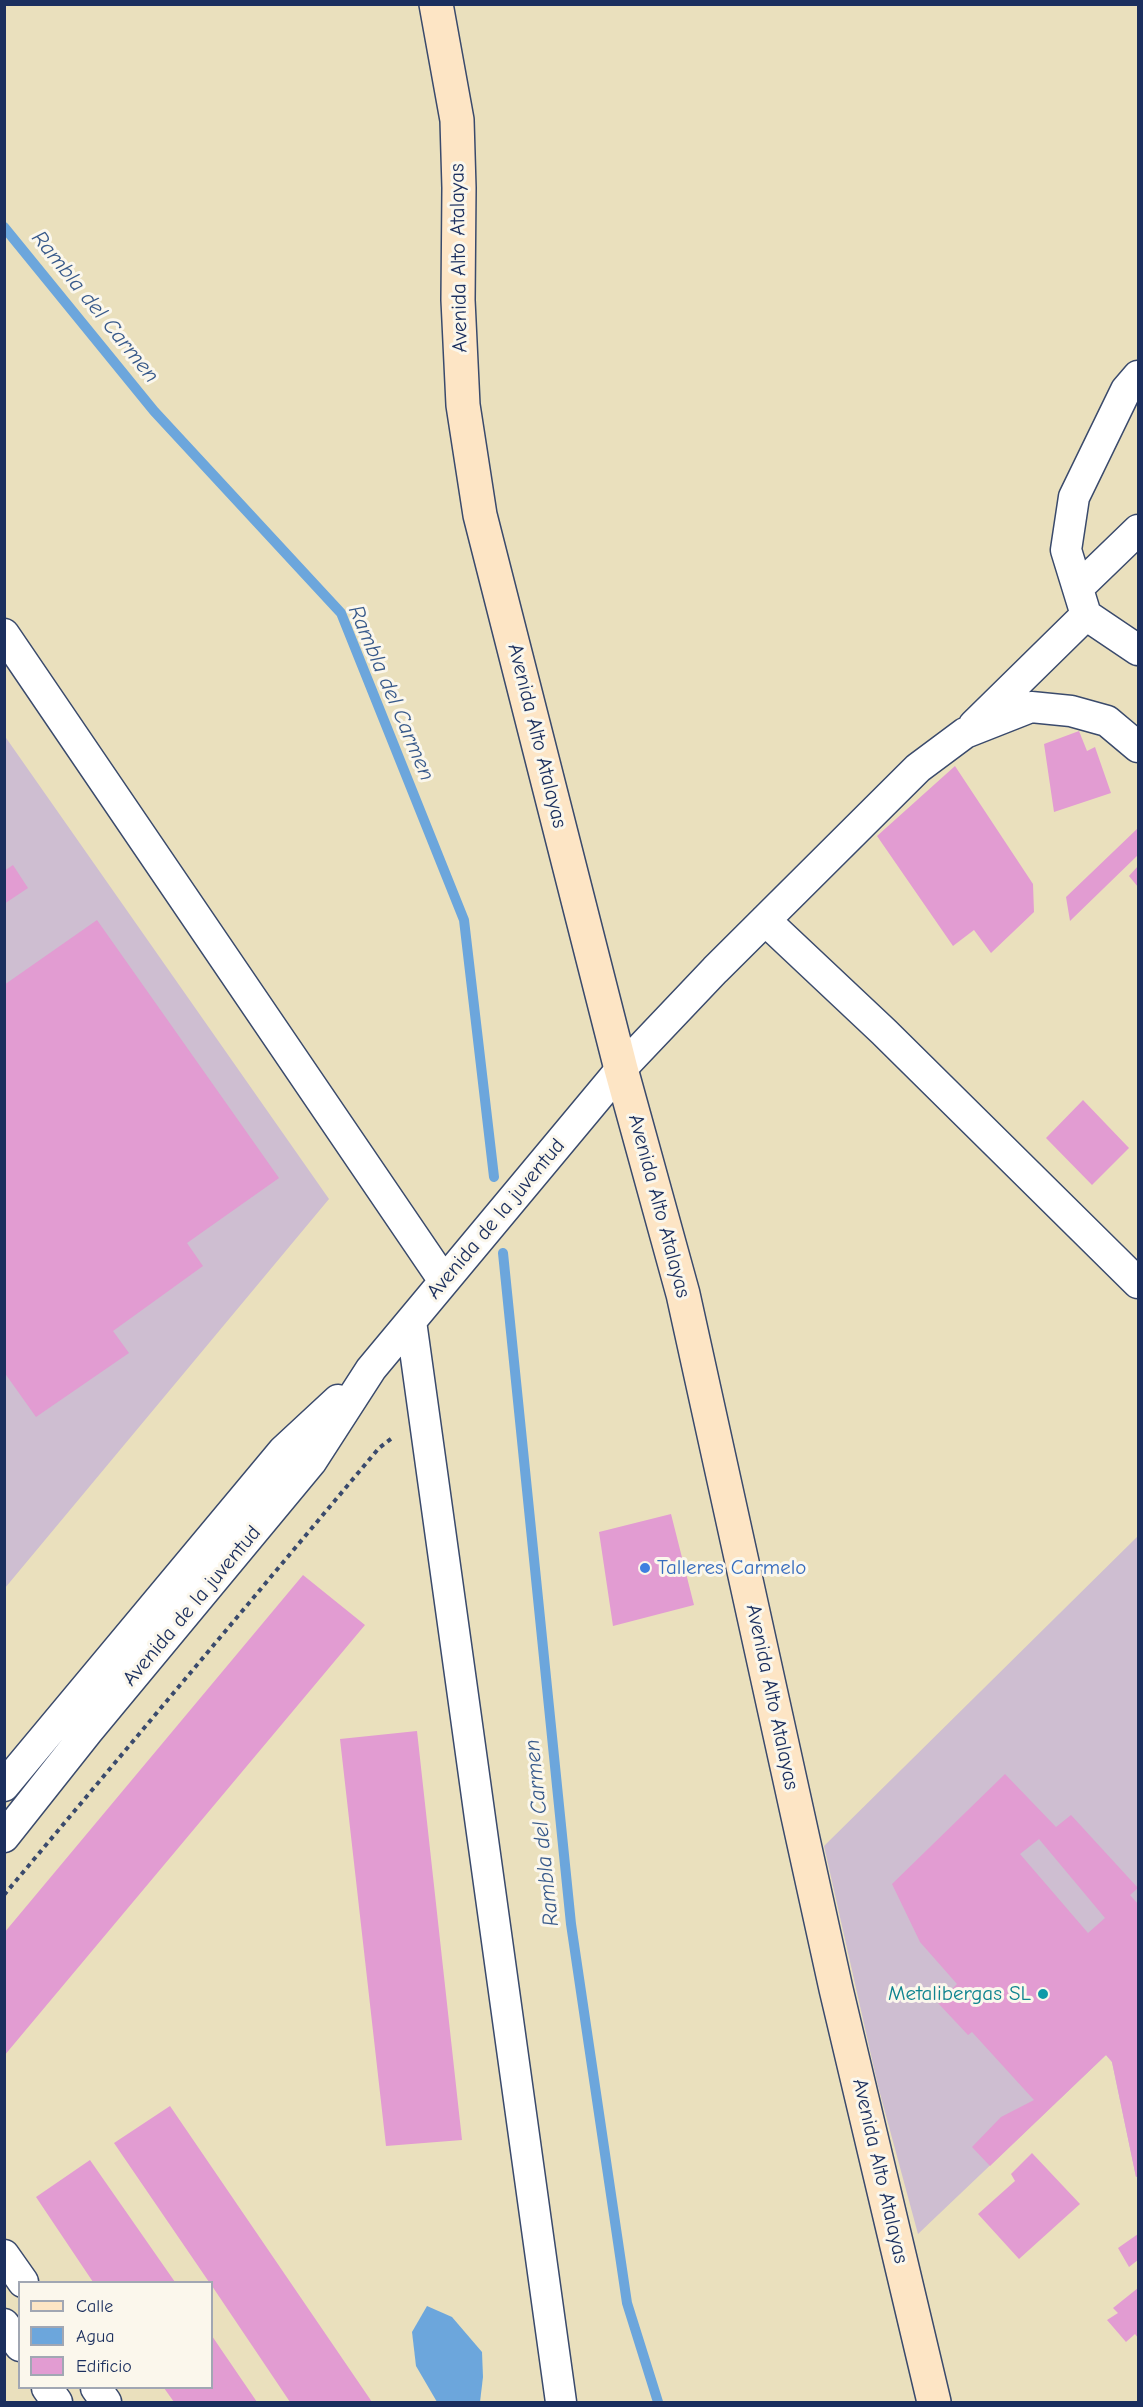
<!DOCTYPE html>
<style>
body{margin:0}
#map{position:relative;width:1143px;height:2407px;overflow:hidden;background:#eae0bd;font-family:"Comic Neue",sans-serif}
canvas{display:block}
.frame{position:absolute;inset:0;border:6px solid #1b2f5e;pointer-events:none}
.legend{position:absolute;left:18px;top:2281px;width:195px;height:108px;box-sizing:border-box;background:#fbf7ec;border:2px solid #a1a7b3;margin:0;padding:8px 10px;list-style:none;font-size:18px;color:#1b2f5e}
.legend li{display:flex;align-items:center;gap:12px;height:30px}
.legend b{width:30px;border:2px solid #a1a7b3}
</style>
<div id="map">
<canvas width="1143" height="2407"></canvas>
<div class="frame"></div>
<ul class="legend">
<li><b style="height:8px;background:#fde5c5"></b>Calle</li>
<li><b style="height:16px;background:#6ca6dc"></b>Agua</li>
<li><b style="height:16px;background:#e29cd2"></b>Edificio</li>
</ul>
</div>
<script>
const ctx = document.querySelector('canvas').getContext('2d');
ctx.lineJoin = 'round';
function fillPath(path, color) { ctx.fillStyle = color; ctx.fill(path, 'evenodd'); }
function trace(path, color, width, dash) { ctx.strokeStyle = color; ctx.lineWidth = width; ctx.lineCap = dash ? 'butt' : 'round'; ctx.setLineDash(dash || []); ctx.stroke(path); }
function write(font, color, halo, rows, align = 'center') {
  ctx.font = font + ' "Comic Neue",sans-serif'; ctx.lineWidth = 6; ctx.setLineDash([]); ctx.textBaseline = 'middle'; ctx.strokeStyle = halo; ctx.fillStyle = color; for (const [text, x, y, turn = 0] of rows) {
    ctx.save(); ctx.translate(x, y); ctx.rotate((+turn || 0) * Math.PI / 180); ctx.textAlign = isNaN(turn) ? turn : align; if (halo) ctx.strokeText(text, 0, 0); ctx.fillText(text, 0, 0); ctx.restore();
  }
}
const industrial = new Path2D(`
 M4 735 329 1199 5 1588H4Z
 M1138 1536V2177H1136L1112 2062 1106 2055 918 2234 878 2086 824 1846Z`);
const water = new Path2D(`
 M427 2306 452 2317 482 2352 483 2377 480 2402H437L416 2366 412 2332Z`);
const stream = new Path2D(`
 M4 227 154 411 341 613 464 920 494 1177
 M503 1253 571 1924 627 2303 658 2402`);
const building = new Path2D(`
 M1079 731 1087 751 1095 747 1111 793 1054 812 1044 744Z
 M955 766 1033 884 1034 912 991 953 974 930 953 946 877 836Z
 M1138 828V855L1070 921 1066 897Z
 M13 865 28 888 4 904V871Z
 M1138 866V887L1129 876Z
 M97 920 279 1178 187 1243 203 1266 113 1331 129 1353 36 1417 4 1372V985Z
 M1083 1100 1129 1148 1092 1185 1046 1138Z
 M671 1514 694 1605 613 1626 599 1532Z
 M303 1575 365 1625 4 2056V1933Z
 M417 1731 462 2140 386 2146 340 1739Z
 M1005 1774 1056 1827 1071 1815 1138 1888 1130 1895 1138 1904V2175L1136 2177 1112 2062 1106 2055 990 2166 972 2147 1001 2117 1034 2100 972 2032 968 2035 938 2003 957 1984 920 1942 892 1884ZM1039 1839 1105 1918 1088 1933 1020 1854Z
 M170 2106 372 2402H290L212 2286V2282H209L114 2143Z
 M1032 2153 1080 2204 1019 2259 978 2214 1015 2181 1011 2174Z
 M90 2160 175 2282H93L36 2197Z
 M1138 2234V2260L1129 2267 1118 2248Z
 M1138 2288V2338L1135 2334 1126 2342 1107 2320 1118 2313 1113 2308Z
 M212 2336 257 2402H174L164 2388H212Z`);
const path = new Path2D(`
 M4 1895 379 1448 392 1438`);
const street = new Path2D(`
 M1078 588 1138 530
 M1086 615 1138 650
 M4 634 444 1281
 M974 725 1086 615 1066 550 1074 497 1126 390 1138 376
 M765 920 884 1032 1138 1283
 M411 1321 561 2402
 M4 1786 283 1451 338 1400
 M4 1837 88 1731 311 1462 371 1369 621 1069 715 970 918 768 965 733 1031 707 1071 711 1107 721 1138 747
 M4 2255 23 2282
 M4 2324 20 2346
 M47 2388 57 2402
 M96 2388 106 2402`);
const secondary = new Path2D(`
 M436 4 457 120 459 188 458 300 463 405 480 515 621 1069 683 1294 836 1989 934 2402`);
const markers = [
 [645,1568,6,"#3f7fe0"],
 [1043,1994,6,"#0f9aa8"]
];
const streetNames = [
 ["Avenida Alto Atalayas",459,258,-91],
 ["Avenida Alto Atalayas",537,736,76],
 ["Avenida Alto Atalayas",659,1206,75],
 ["Avenida de la juventud",496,1219,-50],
 ["Avenida de la juventud",192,1606,-50],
 ["Avenida Alto Atalayas",772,1697,78],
 ["Avenida Alto Atalayas",880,2171,77]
];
const shopNames = [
 ["Talleres Carmelo",657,1568]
];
const cultureNames = [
 ["Metalibergas SL",1031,1994]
];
const waterNames = [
 ["Rambla del Carmen",95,307,51],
 ["Rambla del Carmen",391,693,67],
 ["Rambla del Carmen",542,1833,-96]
];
fillPath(industrial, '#cebed1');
fillPath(water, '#6ca6dc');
trace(stream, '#6ca6dc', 10);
fillPath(building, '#e29cd2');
trace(street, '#3a4a6c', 33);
trace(secondary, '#3a4a6c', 36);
trace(path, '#3a4a6c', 4, [4.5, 4.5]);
trace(street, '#fff', 30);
trace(secondary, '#fde5c5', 33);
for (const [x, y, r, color] of markers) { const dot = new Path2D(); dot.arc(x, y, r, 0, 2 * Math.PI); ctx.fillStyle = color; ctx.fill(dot); trace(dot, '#fbf7ec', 2); }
write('21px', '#1b2f5e', '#fbf7ec', streetNames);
write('21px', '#366cbe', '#fbf7ec', shopNames, 'left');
write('21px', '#0d838f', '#fbf7ec', cultureNames, 'right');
write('italic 22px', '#37598a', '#fbf7ec', waterNames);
</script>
